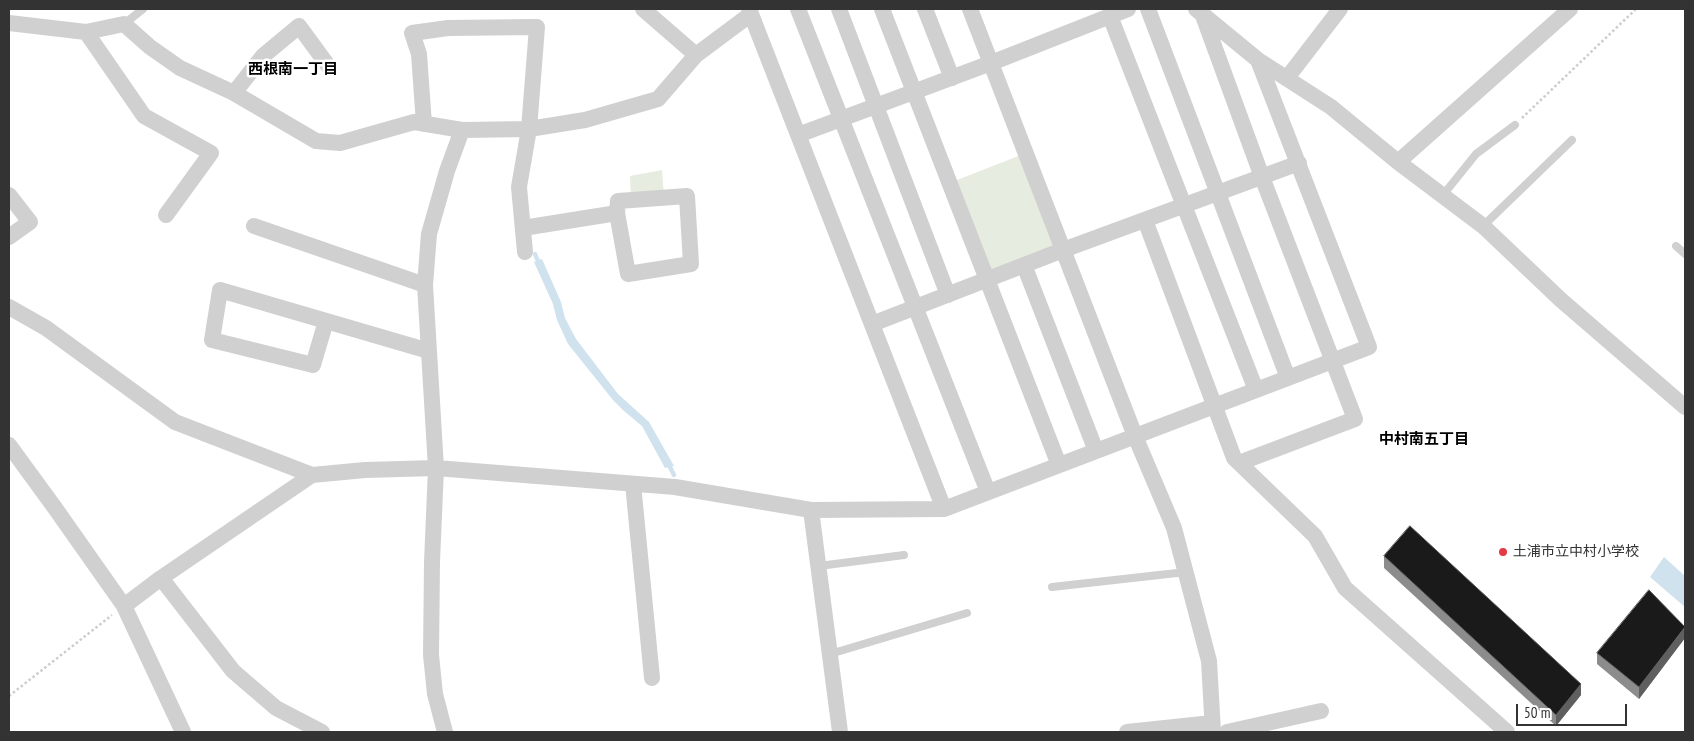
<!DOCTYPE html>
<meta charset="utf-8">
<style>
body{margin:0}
#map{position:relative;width:1694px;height:741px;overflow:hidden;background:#fff;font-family:"PT Sans Narrow",sans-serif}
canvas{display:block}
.frame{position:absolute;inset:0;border:10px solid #333;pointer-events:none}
.scale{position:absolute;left:1516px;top:704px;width:111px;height:22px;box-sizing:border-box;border:2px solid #333;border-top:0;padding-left:6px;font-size:15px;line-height:18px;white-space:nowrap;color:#333;-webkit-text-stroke:4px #fff;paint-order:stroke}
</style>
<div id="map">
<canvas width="1694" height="741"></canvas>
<div class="frame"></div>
<div class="scale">50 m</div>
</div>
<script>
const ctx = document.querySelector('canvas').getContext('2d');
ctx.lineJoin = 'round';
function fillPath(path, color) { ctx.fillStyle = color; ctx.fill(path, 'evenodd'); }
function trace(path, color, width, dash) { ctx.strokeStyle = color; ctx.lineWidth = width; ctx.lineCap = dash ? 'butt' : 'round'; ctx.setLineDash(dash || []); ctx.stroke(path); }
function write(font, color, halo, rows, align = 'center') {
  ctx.font = font + ' "PT Sans Narrow","Noto Sans JP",sans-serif'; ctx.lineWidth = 5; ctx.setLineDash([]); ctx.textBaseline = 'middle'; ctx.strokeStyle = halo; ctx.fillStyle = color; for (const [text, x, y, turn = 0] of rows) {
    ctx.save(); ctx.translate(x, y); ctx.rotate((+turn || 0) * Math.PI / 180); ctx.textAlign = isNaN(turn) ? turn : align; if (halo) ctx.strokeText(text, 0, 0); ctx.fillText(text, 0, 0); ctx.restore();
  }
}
const green = new Path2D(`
 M1026 153 1062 246 989 275 952 182Z
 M662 170 664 196 631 198 630 176Z`);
const water = new Path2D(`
 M542 259 561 302 565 318 576 339 618 394 649 422 674 466 665 468 642 426 624 411 613 400 568 344 557 320 553 304 534 262Z
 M1664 557 1685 576V607L1650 577Z`);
const stream = new Path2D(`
 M535 254 540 266
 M668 463 674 475`);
const path = new Path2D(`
 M1522 118 1636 9
 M9 696 112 615`);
const service = new Path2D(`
 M124 24 143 9
 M1443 195 1476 154 1515 125
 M1483 226 1572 140
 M1676 246 1685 254
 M819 566 904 555
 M1052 587 1186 572
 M830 654 967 613`);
const minor = new Path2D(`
 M643 9 696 55
 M749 9 944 509
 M798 9 988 492
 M839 9 948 295
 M882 9 1059 465
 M925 9 952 78
 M970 9 1135 436 1174 528 1209 661 1213 732
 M1148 9 1288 378
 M1196 9 1258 60 1331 107 1398 162 1483 226 1561 300 1685 407
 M1202 13 1262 177 1355 419 1239 463
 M1110 16 1256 390
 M9 23 86 32 124 24 150 47 180 68 234 93 316 141 340 143 414 122 462 130 529 129 585 120 658 99 696 55 751 14
 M86 32 144 116 211 153 166 215
 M1287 78 1340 9
 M234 93 263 56 299 26 329 67
 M424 124 419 54 412 33 448 28 537 27 529 129 519 187 525 252
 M798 135 991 63 1128 9
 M1398 162 1570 9
 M9 195 30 222 9 237
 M1145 220 1234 458 1315 536 1345 588 1507 732
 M254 226 425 285
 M523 228 617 213 618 201 687 196 691 264 628 274 617 213
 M1024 265 1096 451
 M9 307 46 328 175 422 312 475 365 470 436 468 675 487 811 510 944 509 1369 347 1258 60
 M326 321 313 365 212 340 220 290 429 351
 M872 324 1063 250 1299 163
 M9 445 55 508 124 606 183 732
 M633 484 652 678
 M811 510 840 732
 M161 578 233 671 276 708 322 732
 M124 606 161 578 312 475
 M445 732 435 694 431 655 432 562 436 468 425 285 429 234 447 171 462 130
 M1127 732 1212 723
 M1227 732 1321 711`);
const wall = new Path2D(`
 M1384 556 1581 695 1556 726 1384 568Z
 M1685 638 1639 699 1597 664V653Z`);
const shadedWall = new Path2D(`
 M1685 627V638L1639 699V687Z
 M1581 684V695L1556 726V715Z`);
const building = new Path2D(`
 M1410 526 1581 684 1556 715 1384 556Z
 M1649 590 1685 627 1639 687 1597 653Z`);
const markers = [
 [1503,552,5,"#e63946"]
];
const poiNames = [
 ["土浦市立中村小学校",1513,552]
];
const neighbourhoodNames = [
 ["西根南一丁目",293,70],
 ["中村南五丁目",1424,440]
];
fillPath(green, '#e6ecdf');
fillPath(water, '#cfe2ee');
trace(stream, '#cfe2ee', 4.5);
trace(path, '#cdcdcd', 2.5, [2.5, 2.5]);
trace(service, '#d0d0d0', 8);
trace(minor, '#d0d0d0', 16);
fillPath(wall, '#8c8c8c');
fillPath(shadedWall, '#5f5f5f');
fillPath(building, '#1a1a1a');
trace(building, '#5f5f5f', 1);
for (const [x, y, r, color] of markers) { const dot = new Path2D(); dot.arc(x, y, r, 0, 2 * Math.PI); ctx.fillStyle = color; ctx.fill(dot); trace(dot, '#fff', 2); }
write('14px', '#333', '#fff', poiNames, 'left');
write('bold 15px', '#000', '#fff', neighbourhoodNames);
</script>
